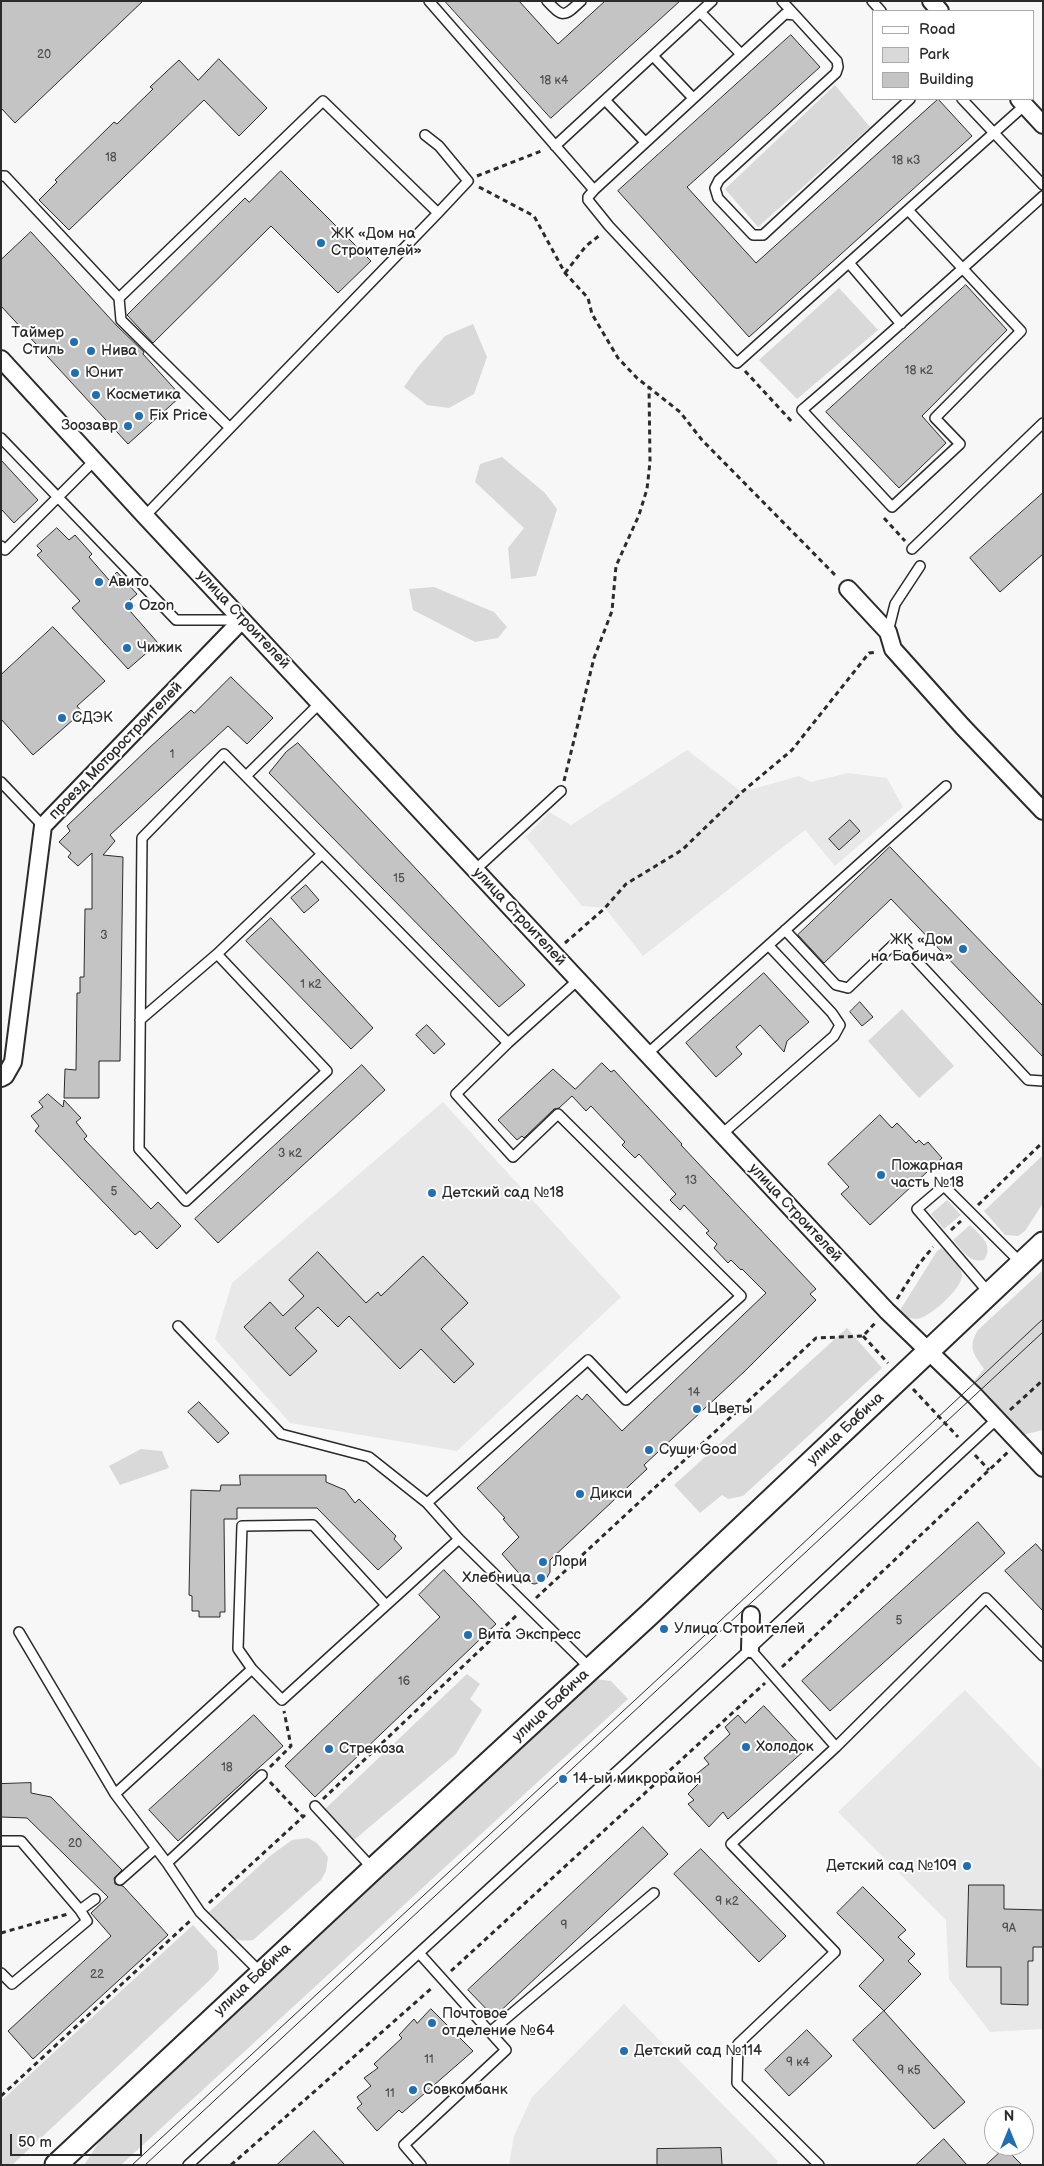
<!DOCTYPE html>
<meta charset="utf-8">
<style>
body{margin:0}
#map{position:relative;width:1044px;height:2166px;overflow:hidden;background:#f7f7f7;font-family:"Balsamiq Sans",sans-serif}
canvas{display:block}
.frame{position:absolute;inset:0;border:2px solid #2b2b2b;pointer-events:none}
.legend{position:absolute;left:872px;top:10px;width:162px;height:90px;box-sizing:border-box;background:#fff;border:1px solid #aaa;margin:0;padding:6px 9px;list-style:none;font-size:15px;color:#2b2b2b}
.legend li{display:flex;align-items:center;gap:10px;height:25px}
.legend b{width:25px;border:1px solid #aaa}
.north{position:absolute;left:984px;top:2106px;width:50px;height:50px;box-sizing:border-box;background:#fff;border:1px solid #aaa;border-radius:50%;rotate:0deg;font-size:14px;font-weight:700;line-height:20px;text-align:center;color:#2b2b2b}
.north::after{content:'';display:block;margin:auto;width:18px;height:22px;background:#1f6fb2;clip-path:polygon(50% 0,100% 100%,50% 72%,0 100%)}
.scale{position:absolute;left:10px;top:2134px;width:132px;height:22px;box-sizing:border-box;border:2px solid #2b2b2b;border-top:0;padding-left:6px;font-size:15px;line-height:18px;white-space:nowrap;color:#2b2b2b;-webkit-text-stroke:4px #fff;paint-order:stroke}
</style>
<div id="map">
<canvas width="1044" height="2166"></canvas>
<div class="frame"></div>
<ul class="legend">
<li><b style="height:6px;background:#fff"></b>Road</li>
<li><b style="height:14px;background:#d9d9d9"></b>Park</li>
<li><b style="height:14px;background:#c4c4c4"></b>Building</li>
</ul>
<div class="north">N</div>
<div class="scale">50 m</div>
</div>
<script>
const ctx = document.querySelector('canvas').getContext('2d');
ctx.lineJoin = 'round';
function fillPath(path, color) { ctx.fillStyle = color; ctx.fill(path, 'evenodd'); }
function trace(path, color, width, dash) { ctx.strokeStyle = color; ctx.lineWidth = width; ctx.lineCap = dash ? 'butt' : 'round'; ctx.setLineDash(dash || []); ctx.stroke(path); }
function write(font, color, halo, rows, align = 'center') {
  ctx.font = font + ' "Balsamiq Sans",sans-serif'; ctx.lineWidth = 4; ctx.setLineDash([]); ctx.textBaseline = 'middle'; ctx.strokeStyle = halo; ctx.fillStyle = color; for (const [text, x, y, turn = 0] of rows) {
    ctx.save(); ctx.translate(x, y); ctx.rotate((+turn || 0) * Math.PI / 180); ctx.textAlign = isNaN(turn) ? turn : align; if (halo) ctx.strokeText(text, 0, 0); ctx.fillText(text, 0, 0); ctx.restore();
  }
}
const built = new Path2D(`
 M687 750 742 792 799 776 811 782 848 773 887 778 903 807 835 866 805 830 643 956 605 908 582 906 526 837 549 812 571 825Z
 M443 1102 621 1297 457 1451 290 1423 215 1339 232 1283Z
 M965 1690 1043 1771 1042 2029 990 2032 949 1979 946 1920 838 1812Z
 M624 2004 778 2161 776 2165H509L514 2136 532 2097Z`);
const green = new Path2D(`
 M835 85 870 127 758 227 725 189Z
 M839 288 878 330 797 399 759 360Z
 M473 324 487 357 474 394 449 408 427 405 404 387 417 368 445 336Z
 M502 457 545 493 557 509 536 576 511 579 508 548 524 528 475 482 480 464Z
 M434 587 494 612 507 627 498 638 475 642 413 610 409 589Z
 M902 1009 954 1066 919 1098 868 1041Z
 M1043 1155V1203L1025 1231 1018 1236 1005 1235 984 1211Z
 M947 1200 961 1215 944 1229 931 1214Z
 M970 1225C981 1236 994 1245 984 1260 969 1263 963 1251 953 1240Z
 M942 1248C949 1255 961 1265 962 1275 963 1288 929 1318 917 1319 910 1319 904 1316 899 1312L937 1251Z
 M1043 1270V1430L1022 1435 973 1382 984 1369C974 1354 967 1348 978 1330Z
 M847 1328 882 1368 743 1496 728 1499 722 1495 700 1513 674 1485Z
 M141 1449 162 1451 169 1468 120 1485 109 1466Z
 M467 1674 480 1684 470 1699 482 1710 456 1754 353 1841 325 1809Z
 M595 1679 611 1681 628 1699 121 2165H84L107 2130Z
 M308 1838 317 1843 328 1857 326 1871 321 1880 253 1940C230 1944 223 1928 208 1913L270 1856 292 1840Z
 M193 1925 217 1951 219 1969 212 1978 12 2165H1V2101Z`);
const building = new Path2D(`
 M1 1H143L15 123 1 108Z
 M445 1H519L558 44 605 1H680L551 118Z
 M791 35 820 67 687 187 756 263 938 99 972 136 749 337 618 191Z
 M219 59 267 108 239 136 204 100 69 230 39 200 57 182 55 180 114 122 117 124 153 89 150 87 179 60 198 80Z
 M281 171 371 261 338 293 271 226 153 343 127 315 245 198 249 202Z
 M31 232 117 326 144 352 143 354 181 396 128 444 1 306V260Z
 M966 285 1007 330 922 416 946 443 899 488 826 412Z
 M1 460 38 500 14 523 1 509Z
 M1043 493V554L1000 592 970 558Z
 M57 528 69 540 75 535 92 554 89 557 109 580 117 572 137 594 130 600 135 606 130 611 158 643 128 669 72 608 80 601 37 555 42 551 37 546Z
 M53 627 105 681 77 706 82 712 33 755 1 719V675Z
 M231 677 273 718 247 744 228 726 110 835 115 841 103 855 123 857 120 1061H99V1098H64L65 1069 76 1070 77 993H80V977H84L85 909H92V853L78 866 68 857 71 853 59 842 70 831 67 826 149 748 191 710 194 713Z
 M298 743 525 985 499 1007 269 773 286 752Z
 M850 820 860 831 839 850 829 839Z
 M890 847 1043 1006V1057L891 899 824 963 798 935Z
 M306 885 319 900 304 913 291 898Z
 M271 918 373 1028 351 1049 246 941Z
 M764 973 809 1022 787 1041 784 1052 760 1025 736 1047 742 1054 716 1077 686 1043Z
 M860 1002 873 1017 862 1026 850 1012Z
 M427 1025 445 1044 434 1054 416 1035Z
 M602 1063 611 1072 614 1070 635 1093 682 1144 681 1145 816 1289 810 1294 816 1300 746 1370 644 1465 647 1469 550 1560V1572L546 1579 535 1584 529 1583 524 1579 502 1554 519 1537 503 1519 505 1518 477 1488 577 1395 582 1400 587 1394 622 1431 766 1293 742 1269 741 1270 731 1260 728 1263 714 1248 717 1244 706 1233 709 1231 684 1205 680 1210 670 1200 676 1194 639 1154 635 1158 622 1145 625 1142 591 1106 586 1111 572 1096 559 1108 554 1109 524 1138 522 1136 517 1140 498 1120 553 1069 575 1089Z
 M362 1065 385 1090 218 1243 195 1219Z
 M48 1094 63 1107 64 1100 81 1118 76 1122 87 1136 84 1139 151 1209 158 1202 181 1226 157 1249 140 1231 135 1235 35 1131 39 1126 31 1116 43 1107 39 1102Z
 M880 1115 892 1128 897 1123 916 1143 919 1140 924 1145 928 1142 942 1158 870 1225 841 1194 849 1187 828 1164Z
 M318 1252 366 1303 378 1292 381 1296 423 1256 468 1303 441 1329 474 1364 454 1383 421 1349 400 1369 349 1316 338 1327 318 1307 295 1328 317 1351 290 1376 244 1327 270 1302 283 1316 304 1296 289 1280Z
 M199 1402 229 1433 218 1443 188 1412Z
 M240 1475H326V1482L345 1490 355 1503 359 1499 396 1536 394 1539 402 1548 378 1570 317 1508H237V1519H224L225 1612H220V1617H199V1611H192V1596L189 1595 191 1490 220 1491 221 1485H240Z
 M978 1522 1005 1553 830 1711 802 1681Z
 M1036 1544 1043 1552V1611L1005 1571Z
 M444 1570 496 1624 315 1797 285 1766 440 1617 419 1595Z
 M764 1706 805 1750 728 1819 723 1812 709 1827 688 1804 694 1800 688 1794 700 1782 694 1776 709 1764 704 1758 730 1734 725 1727 738 1715 745 1723Z
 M254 1715 283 1746 178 1841 149 1810Z
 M31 1783V1793L51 1797 122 1870 114 1878 115 1884 123 1886 168 1935 33 2059 8 2031 111 1936 91 1913 108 1897 27 1818 1 1817V1784Z
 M643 1827 668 1854 494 2017 468 1990Z
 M701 1849 786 1936 759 1962 674 1874Z
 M969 1885H1004V1909L1043 1910V1947H1033V1961H1028V2005L1001 2004V1967H967Z
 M863 1887 906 1930 898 1937 915 1954 908 1961 921 1974 884 2011 859 1986 884 1960 837 1913Z
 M431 2009 473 2051 402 2113 399 2110 377 2131 357 2108 362 2104 357 2097 371 2086 364 2078 378 2068 374 2064 402 2038 399 2035 414 2019 417 2023Z
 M884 2011 965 2102 934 2129 853 2040Z
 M807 2030 832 2056 789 2096 765 2070Z
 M314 2131 345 2165H277Z
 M944 2139 967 2165H916Z
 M721 2148 722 2165H657V2149Z
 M1005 2148 1022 2165H986Z`);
const path = new Path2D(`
 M477 176 544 150
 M479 187 534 216 565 273 588 298 592 314 618 358 637 378 680 412 702 440 837 577
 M565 273 586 246 600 235
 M745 371 793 423
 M884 518 905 541
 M564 781 594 658 612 611 616 566 639 515 647 489 650 462 649 386
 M565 943 605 908 626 884 682 850 742 792 792 750 869 653 877 652
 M978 1205 1043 1142
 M951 1230 961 1221
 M897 1299 919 1264 933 1247
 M863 1336 888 1363
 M913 1389 958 1437
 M1010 1410 1043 1380
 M975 1455 989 1470
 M536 1598 816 1338 863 1336 876 1322
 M782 1667 1008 1452
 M270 1767 291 1746 284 1711
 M270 1782 303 1817
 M323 1799 518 1614
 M209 1903 305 1815
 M1 1933 68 1914
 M451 1971 765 1683
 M1 2096 191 1920
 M231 2165 433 1987`);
const service = new Path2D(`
 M429 1 594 190
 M547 1C563 18 564 17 581 1
 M782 1 795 15
 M872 1 881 11
 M700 12 741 54
 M653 56 693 98
 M910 99 763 235H753L718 198 715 188 719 180 836 73 838 67 837 61 795 15 785 14 594 190 588 197V200L609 226 737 363 1025 105
 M962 99 1043 185
 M605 100 645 142
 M425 135 439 146 468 181 438 213 230 428 121 320 119 298 323 101 438 213
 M555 146 712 1
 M1 176H5L119 298
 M908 210 1021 331 935 418 960 444 892 507 802 410C884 340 963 268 1043 196
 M849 263 901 324
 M1 438 176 620H242
 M145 516 230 428
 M1 546 5 550 94 461
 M912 549 1043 423
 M888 632 895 604 920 566
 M246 776 320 703
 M1 782 43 826
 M475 870 561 791
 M785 930 836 985 848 988 893 945 904 947 1028 1080 1043 1081
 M217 954 327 1071 186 1201 139 1149 142 838 224 754 508 1043
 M578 980 508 1043 456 1094 513 1157 558 1114 741 1296 626 1400 588 1360 427 1503 459 1539 591 1669
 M140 1020 217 954 322 854
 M647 1054 946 786
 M722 1134 834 1036 840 1025 832 1013 769 946
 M989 1293 917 1209 944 1186 1021 1263
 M178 1326 281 1434 369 1457 427 1503
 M386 1605 313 1525 242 1526 238 1649 252 1669 282 1700 459 1539
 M19 1632 115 1794
 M750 1649 836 1747 986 1598 1043 1656
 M252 1669 115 1794 167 1863 200 1912 261 1973
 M315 1806 373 1869
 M1 1841H21L80 1910
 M167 1863 262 1775
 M120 1880 155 1849
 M419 1953 506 2050 404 2145 421 2165
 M1 1973 12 1984 87 1921 80 1910 95 1899
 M490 2032 654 1893
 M188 2165 750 1649 997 1419
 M819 2165 737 2083 738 2044 835 1952 731 1844 836 1747`);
const minor = new Path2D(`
 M931 1 940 11
 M1019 99 1043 125
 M1 359 145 516 887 1311 975 1396 1043 1468
 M848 589 888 632 893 649 962 726 1043 811
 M1 1078 5 1076 13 1062 43 826 242 620
 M750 1649 751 1615`);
const tertiary = new Path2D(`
 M56 2165 373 1869 650 1614 1043 1243`);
const tram = new Path2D(`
 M132 2165 674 1664 1043 1319
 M145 2165 1043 1332`);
const markers = [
 [321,243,5,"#1f6fb2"],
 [74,342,5,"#1f6fb2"],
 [91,351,5,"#1f6fb2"],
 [75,373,5,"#1f6fb2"],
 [96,395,5,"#1f6fb2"],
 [139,416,5,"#1f6fb2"],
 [128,426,5,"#1f6fb2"],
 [99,582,5,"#1f6fb2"],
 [129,606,5,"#1f6fb2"],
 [127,648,5,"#1f6fb2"],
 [62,718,5,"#1f6fb2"],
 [963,949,5,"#1f6fb2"],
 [881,1175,5,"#1f6fb2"],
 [432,1193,5,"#1f6fb2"],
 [697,1409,5,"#1f6fb2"],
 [649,1450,5,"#1f6fb2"],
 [580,1494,5,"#1f6fb2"],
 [543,1562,5,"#1f6fb2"],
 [541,1578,5,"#1f6fb2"],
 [664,1629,5,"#1f6fb2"],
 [468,1635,5,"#1f6fb2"],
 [746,1747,5,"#1f6fb2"],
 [329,1749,5,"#1f6fb2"],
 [563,1779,5,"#1f6fb2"],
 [967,1866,5,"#1f6fb2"],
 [432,2023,5,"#1f6fb2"],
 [624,2051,5,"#1f6fb2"],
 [413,2090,5,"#1f6fb2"]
];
const numberNames = [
 ["20",44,55],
 ["18 к4",554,81],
 ["18",111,158],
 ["18 к3",906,161],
 ["18 к2",919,371],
 ["1",172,755],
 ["15",399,879],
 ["3",104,936],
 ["1 к2",311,985],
 ["3 к2",290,1154],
 ["13",691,1181],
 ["5",114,1192],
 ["14",694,1393],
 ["5",899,1621],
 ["16",404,1682],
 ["18",227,1768],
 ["20",75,1844],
 ["9 к2",727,1902],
 ["9",564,1926],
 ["9А",1009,1929],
 ["22",97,1975],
 ["11",429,2060],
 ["9 к4",798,2063],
 ["9 к5",909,2071],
 ["11",390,2094]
];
const poiNames = [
 ["ЖК «Дом на",331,234],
 ["Строителей»",331,251],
 ["Таймер",64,333,"right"],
 ["Стиль",64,350,"right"],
 ["Нива",101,351],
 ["Юнит",85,373],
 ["Косметика",106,395],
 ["Fix Price",149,416],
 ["Зоозавр",118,426,"right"],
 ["Авито",109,582],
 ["Ozon",139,606],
 ["Чижик",137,648],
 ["СДЭК",72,718],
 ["ЖК «Дом",953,940,"right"],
 ["на Бабича»",953,957,"right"],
 ["Пожарная",891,1166],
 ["часть №18",891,1183],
 ["Детский сад №18",442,1193],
 ["Цветы",707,1409],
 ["Суши Good",659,1450],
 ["Дикси",590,1494],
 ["Лори",553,1562],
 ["Хлебница",531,1578,"right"],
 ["Улица Строителей",674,1629],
 ["Вита Экспресс",478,1635],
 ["Холодок",756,1747],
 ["Стрекоза",339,1749],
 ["14-ый микрорайон",573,1779],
 ["Детский сад №109",957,1866,"right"],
 ["Почтовое",442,2014],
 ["отделение №64",442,2031],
 ["Детский сад №114",634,2051],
 ["Совкомбанк",423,2090]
];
const streetNames = [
 ["улица Строителей",243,620,47],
 ["проезд Моторостроителей",116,751,-46],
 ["улица Строителей",519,917,47],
 ["улица Строителей",795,1213,47],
 ["улица Бабича",846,1429,-43],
 ["улица Бабича",551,1706,-43],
 ["улица Бабича",253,1980,-43]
];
fillPath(built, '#e8e8e8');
fillPath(green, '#d9d9d9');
fillPath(building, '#c4c4c4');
trace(building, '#2b2b2b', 1);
trace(service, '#2b2b2b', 12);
trace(minor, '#2b2b2b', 20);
trace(tertiary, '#2b2b2b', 25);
trace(path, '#2b2b2b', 3, [5, 4]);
trace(service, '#fff', 9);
trace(minor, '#fff', 16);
trace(tertiary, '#fff', 21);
trace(tram, '#2b2b2b', 1);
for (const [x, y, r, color] of markers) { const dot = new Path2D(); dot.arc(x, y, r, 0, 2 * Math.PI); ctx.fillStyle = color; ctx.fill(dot); trace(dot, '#fff', 2); }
write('12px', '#515151', null, numberNames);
write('15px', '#2b2b2b', '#fff', poiNames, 'left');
write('15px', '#2b2b2b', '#fff', streetNames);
</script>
